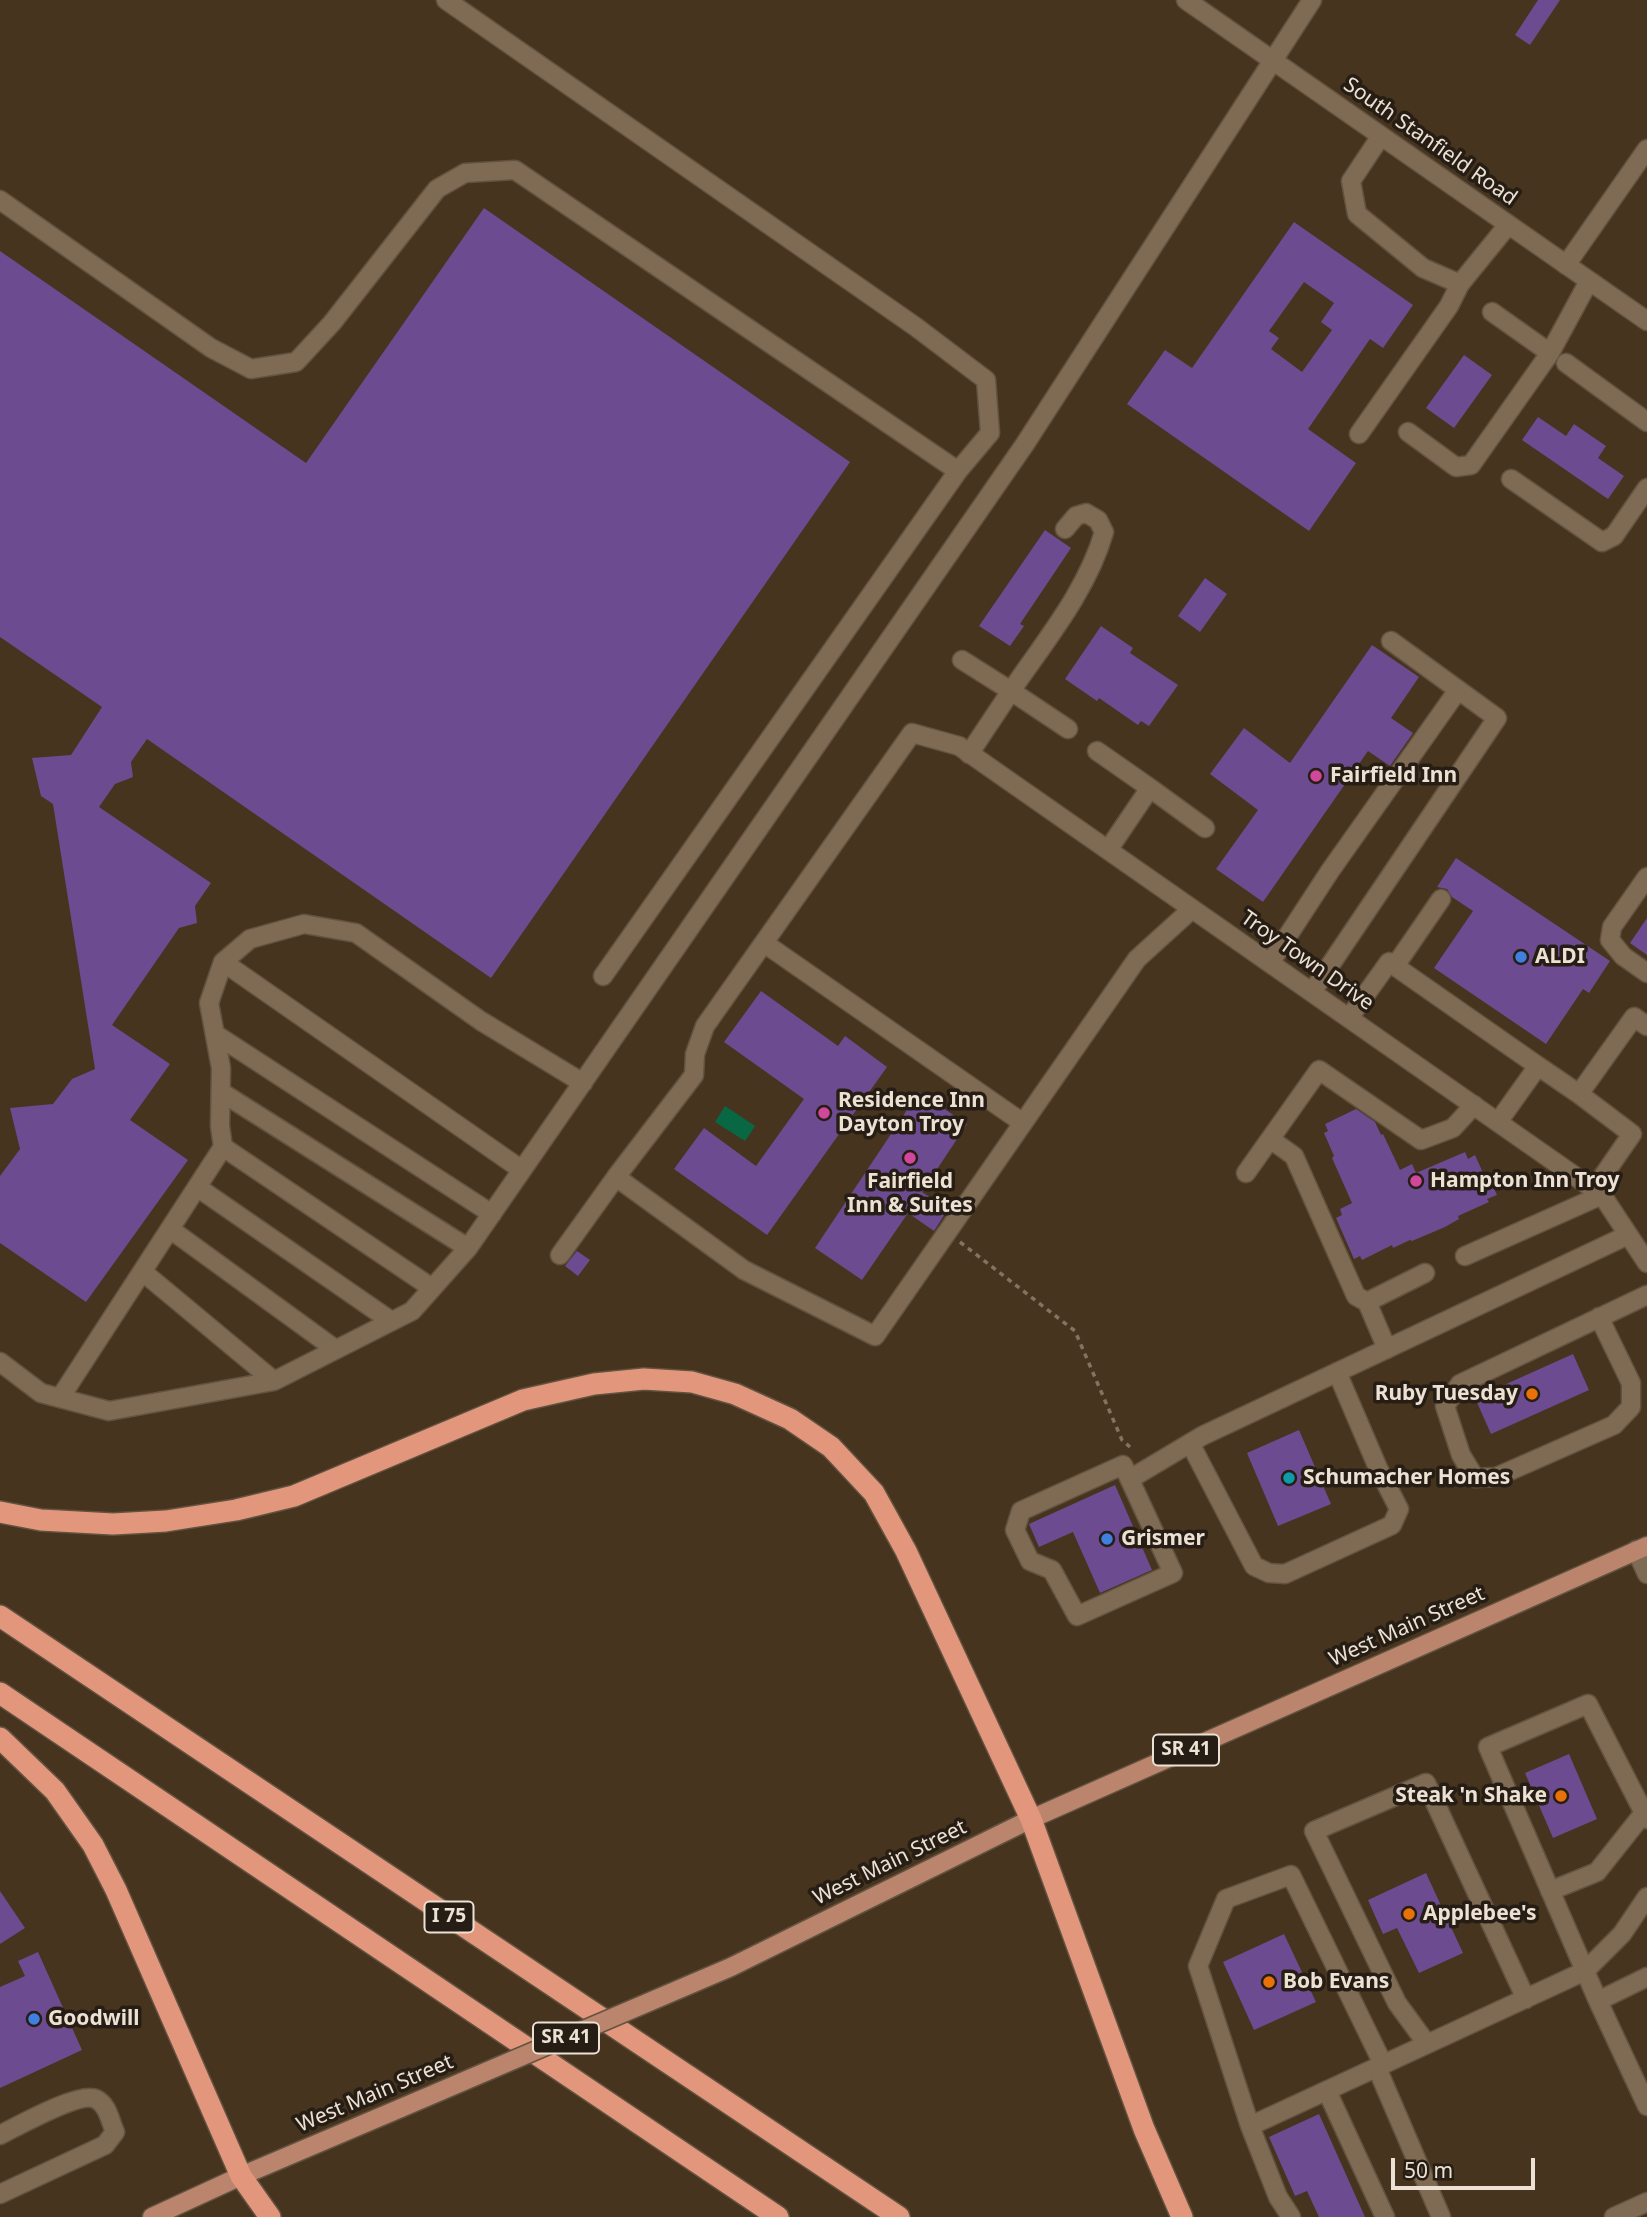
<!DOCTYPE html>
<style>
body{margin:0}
#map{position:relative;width:1647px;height:2217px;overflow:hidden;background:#46341e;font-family:"Noto Sans",sans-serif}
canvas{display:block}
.scale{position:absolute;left:1391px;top:2158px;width:144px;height:32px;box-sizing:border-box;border:4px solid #ede1d4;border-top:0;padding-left:9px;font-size:21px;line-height:24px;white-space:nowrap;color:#ede1d4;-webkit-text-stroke:5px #261d14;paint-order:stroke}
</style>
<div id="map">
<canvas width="1647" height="2217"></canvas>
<div class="scale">50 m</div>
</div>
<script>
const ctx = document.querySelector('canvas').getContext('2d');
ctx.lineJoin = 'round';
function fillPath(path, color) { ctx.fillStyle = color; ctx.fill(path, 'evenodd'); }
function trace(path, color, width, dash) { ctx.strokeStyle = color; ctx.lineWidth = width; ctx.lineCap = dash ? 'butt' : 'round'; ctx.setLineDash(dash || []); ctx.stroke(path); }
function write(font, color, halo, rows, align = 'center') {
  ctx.font = font + ' "Noto Sans",sans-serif'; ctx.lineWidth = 7; ctx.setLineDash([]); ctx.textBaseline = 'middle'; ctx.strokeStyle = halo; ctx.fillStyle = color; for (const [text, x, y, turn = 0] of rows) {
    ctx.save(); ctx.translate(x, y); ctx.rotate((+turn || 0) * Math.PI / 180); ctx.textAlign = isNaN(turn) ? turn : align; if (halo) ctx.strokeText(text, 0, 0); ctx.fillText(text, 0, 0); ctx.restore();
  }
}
const green = new Path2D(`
 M725 1106 755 1126 745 1141 715 1122Z`);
const building = new Path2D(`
 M1538 0H1560L1530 45 1515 35Z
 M484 208 850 462 491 978 147 739 131 762 133 777 115 784 99 807 211 883 195 906 197 923 179 928 112 1025 170 1064 130 1120 188 1160 86 1302 0 1243V1176L20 1149 10 1108 53 1104 72 1079 95 1069 53 804 41 796 32 758 71 755 102 707 0 637V251L306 463Z
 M1294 222 1413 305 1383 348 1370 339 1308 429 1356 463 1309 531 1127 404 1165 350 1192 368ZM1304 282 1334 303 1321 322 1332 330 1302 372 1271 349 1279 338 1269 331Z
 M1464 355 1492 375 1454 428 1426 408Z
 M1538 417 1566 436 1574 424 1606 446 1598 458 1624 476 1608 499 1522 440Z
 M1045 530 1071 548 1020 624 1024 626 1010 646 979 626Z
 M1205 578 1227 594 1200 632 1178 616Z
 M1101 626 1133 648 1130 653 1178 685 1149 726 1141 721 1138 725 1099 698 1097 701 1065 679Z
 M1372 645 1419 677 1391 718 1413 733 1390 766 1368 751 1263 902 1216 869 1258 810 1210 774 1244 728 1290 763Z
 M1456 858 1610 961 1589 993 1583 989 1546 1044 1434 968 1473 911 1452 897 1447 889 1437 887Z
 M1647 918V955L1630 943Z
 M761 991 838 1046 845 1036 887 1067 767 1235 674 1169 704 1128 756 1166 804 1099 724 1042Z
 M919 1092 967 1124 922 1192 948 1209 934 1231 908 1213 862 1280 815 1248Z
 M1356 1109 1375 1122 1381 1135 1383 1134 1400 1170 1412 1164 1416 1173 1465 1152 1468 1159 1475 1155 1484 1175 1487 1173 1497 1195 1487 1199 1489 1202 1458 1216 1459 1219 1445 1227 1412 1241 1410 1240 1393 1248 1392 1245 1362 1260 1360 1256 1354 1259 1336 1218 1342 1215 1340 1209 1352 1203 1332 1158 1334 1156 1324 1133 1328 1131 1325 1124Z
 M577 1251 590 1260 578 1276 565 1266Z
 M1573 1354 1589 1390 1491 1434 1475 1398Z
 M1299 1430 1331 1504 1278 1526 1247 1453Z
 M1115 1485 1152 1570 1100 1593 1073 1532 1039 1547 1029 1524Z
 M1569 1754 1597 1819 1553 1838 1525 1773Z
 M1426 1873 1463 1953 1419 1973 1397 1928 1383 1934 1368 1900Z
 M0 1891 25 1928 0 1944Z
 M1284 1934 1316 2002 1254 2030 1223 1962Z
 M38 1952 82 2050 0 2088V1987L25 1976 18 1961Z
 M1319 2114 1365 2217H1319L1307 2191 1295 2196 1269 2137Z`);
const path = new Path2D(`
 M960 1242 1075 1331 1122 1440 1130 1447`);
const minor = new Path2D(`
 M446 0 916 327 986 380 990 433 958 471
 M1186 0 1647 321
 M1381 136 1351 181 1357 214 1423 268 1460 284 1508 225
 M0 200 211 348 251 369 296 362 332 323 437 189 465 173 515 170 958 471 603 976
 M1566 265 1647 149
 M1492 312 1550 353
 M1566 363 1647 422
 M1408 432 1456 467 1471 465 1550 353 1589 281
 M1359 434 1449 306 1460 284
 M1511 479 1602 542 1614 536 1647 488
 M962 660 1011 691C1045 641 1087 591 1104 532L1098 520 1086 513 1076 516 1065 529
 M1097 751 1150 788
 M969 754 1011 691 1068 729
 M1108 850 1150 788 1205 828
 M1647 877 1612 927 1610 940 1623 956 1647 973
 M764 943 1023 1123
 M223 962 522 1170
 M1270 963 1330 871 1458 690
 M1395 966 1441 899
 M1312 992 1497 718 1391 641
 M1349 1018 1389 962 1538 1066
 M215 1034 492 1214
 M221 1092 468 1248
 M1579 1094 1632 1134 1594 1189
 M1498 1122 1538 1066 1579 1094 1634 1017 1647 1026
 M1270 1139 1294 1156 1356 1296 1367 1302 1387 1349
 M223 1147 432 1288
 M1246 1173 1319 1070 1421 1140 1453 1128 1474 1105
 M616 1177 744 1270 875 1336 1137 959 1192 909
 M197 1187 391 1321
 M170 1229 335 1349
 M560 1255 616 1177 694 1075 695 1054 705 1026 912 733 959 746 1602 1195 1647 1263
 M1465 1256 1602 1195
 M143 1272 274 1381
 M1367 1302 1425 1273
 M1599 1317 1631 1383V1407L1614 1425 1496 1477 1475 1478 1461 1455 1445 1406 1460 1384 1647 1295
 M0 1362 41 1393 109 1411 274 1381 412 1311 468 1248 1025 444 1312 0
 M60 1398 223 1147 220 1126 221 1068 209 1003 223 962 250 939 304 924 356 933 481 1021 583 1083
 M1190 1443 1254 1566 1269 1573 1285 1574 1392 1525 1399 1509 1378 1468 1337 1372
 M1123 1465 1173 1573 1077 1616 1052 1570 1030 1561 1015 1530 1021 1511Z
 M1130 1479 1202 1436 1628 1235
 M1636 1550 1647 1574
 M1647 1819 1588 1704 1488 1747 1598 2001 1647 2106
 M1550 1891 1597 1872 1643 1814
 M1598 2001 1647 1977
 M1427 2044 1397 2003 1314 1831 1426 1783 1526 1999
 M1377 2068 1441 2217
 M1327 2091 1385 2217
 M1250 2126 1585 1971 1622 1934 1647 1897
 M0 2135C18 2126 80 2091 96 2099 108 2105 110 2121 115 2132L105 2145 0 2194
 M1291 2217 1278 2197 1250 2126 1198 1966 1226 1899 1291 1875 1383 2064
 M1614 2217 1647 2202`);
const major = new Path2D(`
 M731 1967 1031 1819 1647 1546
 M152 2217 241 2176 401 2108`);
const highway = new Path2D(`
 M0 1512 41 1520 113 1524 166 1521 236 1510 294 1496 523 1400 594 1384 644 1379 692 1382 735 1394 790 1419 831 1447 874 1493 906 1551 1031 1819 1144 2129 1182 2217
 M0 1616 899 2217
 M0 1693 778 2217
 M0 1738 55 1791 93 1845 116 1890 241 2176 270 2217`);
const majorBridge = new Path2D(`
 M401 2108 731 1967`);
const markers = [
 [1316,776,7,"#d1479c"],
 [1521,957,7,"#3f7fe0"],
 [824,1113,7,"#d1479c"],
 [910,1158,7,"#d1479c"],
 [1416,1181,7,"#d1479c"],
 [1532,1394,7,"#e8710a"],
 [1289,1478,7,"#0f9aa8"],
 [1107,1539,7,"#3f7fe0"],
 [1561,1796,7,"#e8710a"],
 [1409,1914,7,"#e8710a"],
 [1269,1982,7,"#e8710a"],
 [34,2019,7,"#3f7fe0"]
];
const shields = [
 [1186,1750,66],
 [449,1917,49],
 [566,2038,66]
];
const shieldNames = [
 ["SR 41",1186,1750],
 ["I 75",449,1917],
 ["SR 41",566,2038]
];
const streetNames = [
 ["South Stanfield Road",1430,142,35],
 ["Troy Town Drive",1307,961,35],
 ["West Main Street",1407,1627,-24],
 ["West Main Street",890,1863,-26],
 ["West Main Street",375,2094,-23]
];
const poiNames = [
 ["Fairfield Inn",1330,776],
 ["ALDI",1535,957],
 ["Residence Inn",838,1101],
 ["Dayton Troy",838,1125],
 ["Hampton Inn Troy",1430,1181],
 ["Fairfield",910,1182,"center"],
 ["Inn & Suites",910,1206,"center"],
 ["Ruby Tuesday",1518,1394,"right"],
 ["Schumacher Homes",1303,1478],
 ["Grismer",1121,1539],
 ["Steak 'n Shake",1547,1796,"right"],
 ["Applebee's",1423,1914],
 ["Bob Evans",1283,1982],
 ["Goodwill",48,2019]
];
fillPath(green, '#096844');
fillPath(building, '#6c4b90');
trace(minor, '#625240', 21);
trace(major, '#625240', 21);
trace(highway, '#625240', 24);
trace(path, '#837361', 3.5, [5, 5]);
trace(minor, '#7f6a53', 18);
trace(major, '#ba856c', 18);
trace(highway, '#e2977c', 21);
trace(majorBridge, '#625240', 21, []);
trace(majorBridge, '#ba856c', 18);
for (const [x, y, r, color] of markers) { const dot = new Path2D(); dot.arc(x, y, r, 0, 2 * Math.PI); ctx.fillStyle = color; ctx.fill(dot); trace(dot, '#261d14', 2.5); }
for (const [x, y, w] of shields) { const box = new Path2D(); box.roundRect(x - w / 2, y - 15.5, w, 31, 5); ctx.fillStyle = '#261d14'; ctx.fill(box); trace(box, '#ede1d4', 2); }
write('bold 19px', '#ede1d4', null, shieldNames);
write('21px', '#ede1d4', '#261d14', streetNames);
write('bold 21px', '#ede1d4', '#261d14', poiNames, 'left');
</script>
